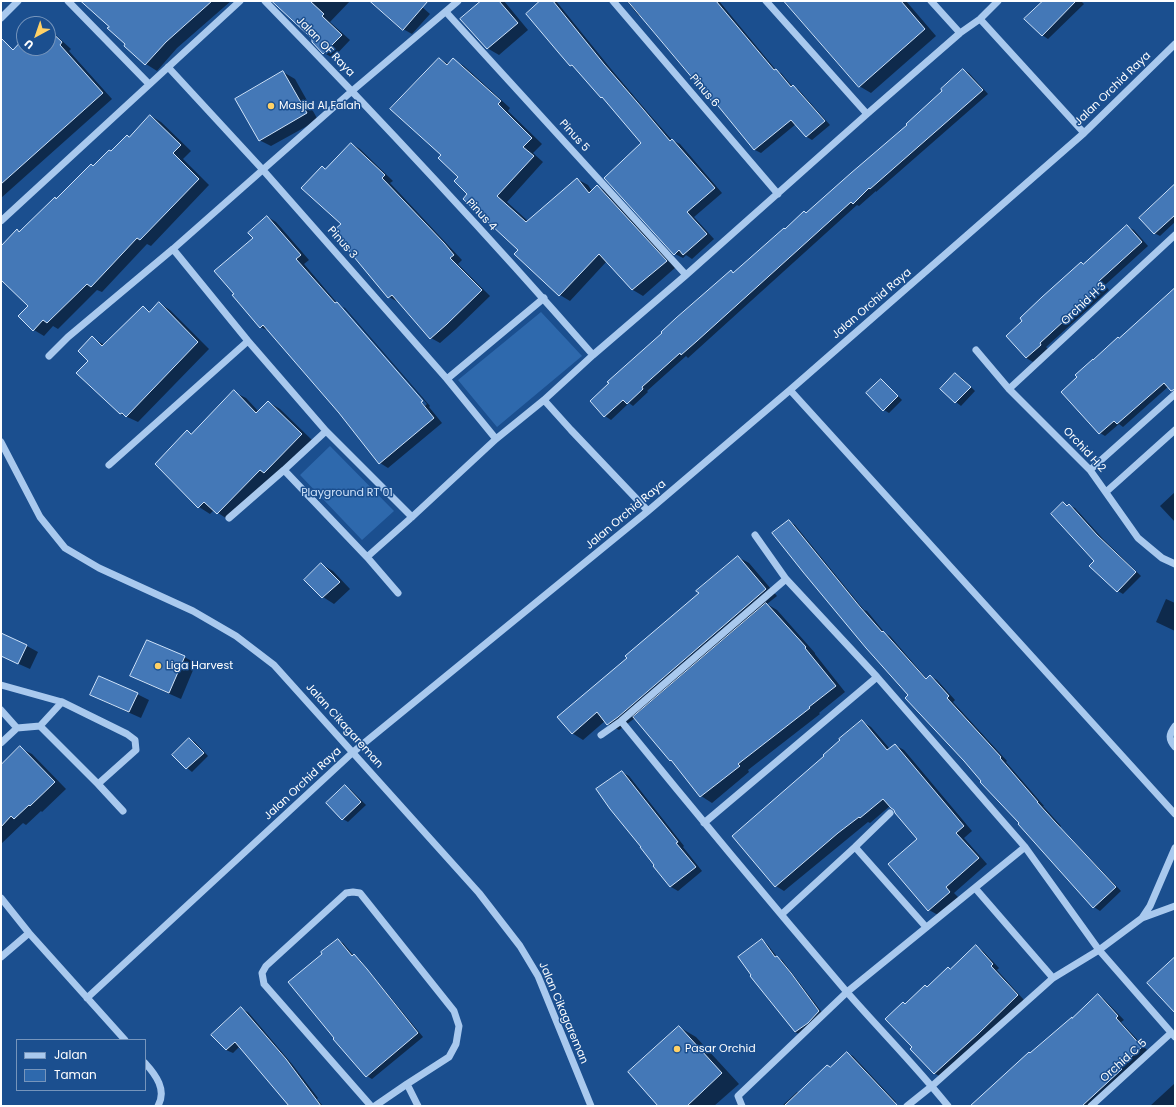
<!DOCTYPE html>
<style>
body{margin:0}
#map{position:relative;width:1176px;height:1107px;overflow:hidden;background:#1b4f8f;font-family:Poppins,sans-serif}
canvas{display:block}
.frame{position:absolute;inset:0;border:2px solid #fff;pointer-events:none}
.legend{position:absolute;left:16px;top:1039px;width:130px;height:52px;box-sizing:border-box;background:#1b4f8f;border:1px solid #7695bc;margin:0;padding:5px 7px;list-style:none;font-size:12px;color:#fff}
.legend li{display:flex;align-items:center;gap:8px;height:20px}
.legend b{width:20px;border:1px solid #7695bc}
.north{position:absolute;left:16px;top:16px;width:40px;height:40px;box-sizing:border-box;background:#1b4f8f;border:1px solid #7695bc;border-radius:50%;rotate:220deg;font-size:11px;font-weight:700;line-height:16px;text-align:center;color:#fff}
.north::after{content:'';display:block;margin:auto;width:14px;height:18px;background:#ffd166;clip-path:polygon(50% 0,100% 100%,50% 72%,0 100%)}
</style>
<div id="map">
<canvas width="1176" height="1107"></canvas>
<div class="frame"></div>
<ul class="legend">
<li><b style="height:5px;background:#a9c9ee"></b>Jalan</li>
<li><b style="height:11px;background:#2e69ad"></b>Taman</li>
</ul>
<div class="north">U</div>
</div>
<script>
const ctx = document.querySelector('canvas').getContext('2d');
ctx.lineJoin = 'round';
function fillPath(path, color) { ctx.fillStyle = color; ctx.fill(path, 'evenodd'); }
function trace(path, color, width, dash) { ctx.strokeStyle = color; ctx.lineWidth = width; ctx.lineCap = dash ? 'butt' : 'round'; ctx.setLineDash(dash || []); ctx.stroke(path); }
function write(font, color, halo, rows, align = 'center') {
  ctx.font = font + ' Poppins,sans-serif'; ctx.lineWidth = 3; ctx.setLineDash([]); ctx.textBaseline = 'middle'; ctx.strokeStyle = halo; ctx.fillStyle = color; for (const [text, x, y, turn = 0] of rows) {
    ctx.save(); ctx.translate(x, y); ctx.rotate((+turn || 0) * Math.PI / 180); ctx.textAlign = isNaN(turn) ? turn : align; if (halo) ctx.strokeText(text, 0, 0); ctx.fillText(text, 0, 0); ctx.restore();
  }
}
const green = new Path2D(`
 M541 312 582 356 497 427 458 380Z
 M330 446 394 511 362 540 300 475Z`);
const shadow = new Path2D(`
 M89 1H231L177 48 157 71 146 64 126 44Z
 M273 1H350L330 22 350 40 333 58 324 53 313 42V38Z
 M371 1H424L421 6 430 14 412 34 403 29Z
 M482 1H504L528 30 499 55 487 48Z
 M542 1H556L611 69 650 115 672 140 680 144 722 193 694 217 714 239 692 259 686 255 683 258 675 254 643 143 605 99 601 97 577 69 571 65Z
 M627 1H719L776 70 781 73 793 87 798 89 830 125 812 140 807 137 796 124 761 153 755 150 644 18 638 15Z
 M785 1H906L936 36 871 93 859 86Z
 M1044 1H1081L1084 4 1048 39 1042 35Z
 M48 28 71 49 69 51 112 99 1 198V57L10 48 14 50 24 40V48H48Z
 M439 59 449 64 453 60 464 66 510 108 508 111 542 144 533 153 543 162 507 202 528 221 577 179 588 185 592 191 597 186 608 192 676 267 643 296 633 290 607 261 570 301 560 295 515 254 519 250 469 194 459 177 442 155Z
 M964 70 969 73 988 94 876 192V191L859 206 857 205 688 358 686 356 647 391 648 392 633 406 629 403 611 420 605 416 591 401 731 271 734 274 785 230 807 214 908 125 944 91Z
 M283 72 295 79 318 120 271 146 259 140Z
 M151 116 161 122 191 151 183 159 209 185 151 246 147 244 102 292 97 290 58 329 53 326 44 336 34 330 29 306 1 278V246L17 231 20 232 55 198 57 199 94 167 129 137Z
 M352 144 360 149 393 181 390 183 462 260 458 264 490 296 456 329 440 343 431 338 399 301 398 302 389 297 352 249 343 224 326 170Z
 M1175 186V222L1160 236 1154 233Z
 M268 217 276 222 309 260 304 264 338 304 345 308 430 406 429 407 442 423 388 468 380 463 367 445 269 331 260 327 254 239ZM339 306H342L427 404 425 406Z
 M1127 226 1134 230 1148 246 1105 285 1109 290 1046 347 1048 349 1033 362 1026 358 1084 265Z
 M1175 289V385L1169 386 1123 427 1119 424 1105 436 1100 433 1094 361Z
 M159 303 170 310 209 349 138 422 121 414 78 373 90 361 92 338 105 345 143 307 151 312Z
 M955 374 961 377 975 391 961 406 956 402 941 389Z
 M881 380 886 384 902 400 889 413 884 410Z
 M234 392 246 398 259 412 268 402 280 409 313 441 229 520 218 513 214 510 210 514 199 507 187 431 193 434Z
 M1175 492V522L1160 506Z
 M1063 503 1075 508 1103 539 1141 576 1123 594 1118 591 1096 561Z
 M789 521 795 525 864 610 867 611 885 633 890 636 927 679 930 676 937 680 955 700 953 702 1007 761 1006 762 1044 806H1043L1061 826 1060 827 1121 891 1100 911 1094 907 983 781 910 695Z
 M738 557 749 563 777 596 767 604 777 610 815 653V654L845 692 819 713 820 714 748 770 749 772 712 803 701 796 674 762 671 760 635 718 619 730 608 724 605 721 583 740 572 733 628 658 700 594Z
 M321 564 333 571 350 589 334 604 323 597 306 580Z
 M1166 599 1175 603V631L1156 622Z
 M1 634 27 646 38 652 30 669 1 656Z
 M184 657 196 663 181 699 143 682 132 676Z
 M92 694H137L149 700 141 718 103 701Z
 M863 722 871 727 890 749 895 745 904 750 972 831 964 838 987 864 954 893 959 898 938 915 929 910 889 864 918 839 895 809 890 806 870 823 868 822 784 891 776 886 825 756Z
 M189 739 195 742 208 756 192 772 187 768 174 755Z
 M20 748 32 754 66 789 42 812 41 811 26 825 23 823 1 844V769Z
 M622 772 629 776 684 846 683 847 702 871 678 891 671 887 654 866 655 865Z
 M345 786 350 789 366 805 348 822 343 819 327 803Z
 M338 940 343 943 354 956 359 959 423 1037 372 1079 367 1076 335 1039 324 954Z
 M762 940 767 944 778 958 782 960 824 1015 801 1035 795 1032Z
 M976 946 983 951 999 968 997 970 1024 1000 941 1077 934 1073 913 1047 905 1005 928 988 949 968 951 969Z
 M1098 995 1104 999 1124 1020 1121 1022 1147 1050 1087 1106H971L1073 1019Z
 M241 1009 248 1012 292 1064 318 1098 317 1099 323 1106H290L240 1046 233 1053 226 1050Z
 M679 1027 696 1037 739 1084 714 1106H660Z
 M847 1053 853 1056 896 1102 892 1106H782L797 1092 799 1093 831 1068Z
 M1174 1084H1175V1106H1150Z`);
const building = new Path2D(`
 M81 1H212L166 42 145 65 124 46 125 44 107 28 109 27Z
 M272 1H310L324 14 322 16 342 35 323 54 312 42V39Z
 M370 1H428L403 30Z
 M481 1H499L518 23 487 49 460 19Z
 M540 1H553L604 64 643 109 670 141 672 139 715 188 687 212 707 234 683 255 679 250 674 255 604 178 641 143 602 97 601 98 572 65 570 66 558 52 526 14Z
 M628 1H716L774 70 776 69 791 87 793 85 825 121 806 137 791 120 754 150 714 101 713 102Z
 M784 1H901L925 29 859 87Z
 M1043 1H1076L1042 36 1024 19Z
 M48 29 62 42 60 45 103 93 1 184V38L13 50 24 38V48H48Z
 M439 58 447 65 453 58 501 101 498 104 532 138 523 147 534 156 497 196 526 222 577 178 589 193 597 185 667 261 632 290 599 254 559 296 514 254 518 250 463 199 467 194 454 181 458 177 438 158 441 155 390 109Z
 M963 69 983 90 870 189 869 188 853 204 851 202 697 341 681 355 680 353 642 387 643 389 627 404 623 400 604 417 590 401 609 383 607 382 662 333 661 332 676 318 731 270 733 273 784 228 785 229 804 211 806 213 851 173 907 125 906 124 942 91 941 89Z
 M283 71 307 113 259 141 235 99Z
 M150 115 181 145 173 153 199 179 140 240 137 238 91 287 87 284 47 323 43 320 33 331 18 316 28 306 1 280V246L17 229 19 232 55 197 56 199 91 164 93 166 109 150 111 151 127 135 129 137Z
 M351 143 385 175 382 178 444 243 454 255 450 258 482 290 447 324 430 339 392 295 388 298 349 251 350 249 334 230 341 224 301 188 322 166 325 169Z
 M1175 184V215L1154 234 1139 218Z
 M267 216 301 255 296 259 335 303 337 302 423 401 421 402 434 418 379 464 339 413 263 325 260 328 232 295 234 294 214 271 253 238 248 233Z
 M1127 225 1142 242 1099 281 1103 285 1040 343 1041 345 1026 358 1006 336 1022 321 1020 318 1042 297 1081 262 1083 264Z
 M1175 288V389L1171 391 1164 383 1117 424 1114 421 1099 434 1061 392 1077 377 1075 375 1093 359V360L1118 337 1119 338Z
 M159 302 198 342 126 417 122 413 120 414 76 373 88 361 78 351 92 336 102 346 143 306 149 312Z
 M955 373 971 387 955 403 940 389Z
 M881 379 898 396 883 411 866 393Z
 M234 390 256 413 268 401 302 434 264 473 260 470 217 514 204 502 198 508 155 464 187 430 191 434Z
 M1063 502 1067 506 1069 504 1097 535 1136 572 1117 592 1089 566 1094 561 1051 514Z
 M789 520 860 607 882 632 883 631 926 679 930 675 949 696 947 698 1001 757 1000 758 1038 802H1037L1055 822 1116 887 1093 908 1018 824 1019 823 980 782 981 781 964 761 905 698 908 695 866 648 803 572 772 533Z
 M738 556 766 589 618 717 607 725 597 712 572 734 557 717 627 658 625 656 699 593 696 591Z
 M321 563 340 582 322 598 304 580Z
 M766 603 806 647 805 648 836 686 809 707 810 708 738 764 740 766 700 797 671 760 670 761 633 717Z
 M1 633 27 645 18 664 1 656Z
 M147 640 185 656 169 693 130 676Z
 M99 676 138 693 129 712 90 695Z
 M862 720 887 750 895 744 964 826 956 833 979 858 946 887 950 892 928 911 888 864 917 839 895 813 894 810 891 808 883 799 860 818 859 817 838 833 775 887 732 836 824 756 823 755 840 740 839 739Z
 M189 738 204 753 186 769 172 755Z
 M20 746 55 782 30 806 29 805 14 819 11 816 1 827V765Z
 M622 771 678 842 676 843 696 867 670 887 653 866 654 865 640 847H641L610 809 596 789Z
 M345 785 361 802 342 820 326 803Z
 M338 939 352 956 354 954 367 969 418 1033 366 1077 333 1039 334 1038 288 982 322 954 321 952Z
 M762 939 775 957 777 956 791 973 819 1011 808 1023 795 1032 750 976 751 975 738 957Z
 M976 945 993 964 991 966 1018 995 979 1033 934 1074 910 1049 912 1047 885 1019 903 1002 905 1004 925 985 927 987 948 967 950 969Z
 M1175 957V1013L1147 983Z
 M1098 994 1118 1016 1116 1018 1142 1047 1120 1067 1122 1069 1082 1106H970L1029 1052 1030 1053 1072 1017V1018Z
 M241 1007 286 1059 321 1106H289L235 1042 226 1050 211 1035Z
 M679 1026 722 1073 687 1106H658L628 1072Z
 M847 1052 898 1106H784L827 1065 830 1067Z`);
const minor = new Path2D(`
 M68 1 149 84
 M265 1C377 116 487 234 593 355
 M613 1 778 194
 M766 1 867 114
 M931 1 960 33
 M446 12 686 275
 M1 18 18 1
 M980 19 1084 133
 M168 67 263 170 447 379 496 439
 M1 221 240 1
 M173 249 248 341 326 431 412 517
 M976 350 1009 389 1090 470 1138 538 1162 558 1175 564
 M49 356 68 337 173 249 352 91 458 1
 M447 379 544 298
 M1009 389 1175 235
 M790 390 1175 814
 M544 400 571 430 648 511
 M1 442 40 517 65 548 99 568 193 611 236 636 274 665 479 893 520 946 538 976 591 1106
 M109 465 248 341
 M284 470 367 557 398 593
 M1090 470 1175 394
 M1106 492 1175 430
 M229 518 284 470 326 431
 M755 535 786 579 877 677 1025 847 1099 950 1175 1037
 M367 557 412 517 496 439 544 400 593 355 686 275 867 114 960 33 980 19 998 1
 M1 685 62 702 127 734 135 740 136 750 98 784
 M62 702 40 726 98 784 123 811
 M1 710 17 728 1 743
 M621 721C695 812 770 902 846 991 880 1030 916 1066 948 1106
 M1175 726C1169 734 1168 739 1175 747
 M17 728 40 726
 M601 735 621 721 786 579
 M704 823 877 677
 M855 847 926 927
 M975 888 1053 978
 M1 898 29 933 125 1040
 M782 914 855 847 890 813
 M1142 918 1150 906 1175 848
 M1 957 29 933
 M87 998 352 753 648 511 790 390 1084 133 1175 44
 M145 1063C156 1075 167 1090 158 1106
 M407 1084 418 1106
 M371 1106 264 984 262 973 266 966 346 893 353 892 360 893 454 1011 459 1026 456 1044 449 1057 407 1084 375 1106
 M742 1106 738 1096 847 992 1025 847
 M907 1106 932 1086 1053 978 1099 950 1142 918 1175 906
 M1091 1106 1171 1033`);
const markers = [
 [271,106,4,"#ffd166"],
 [158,666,4,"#ffd166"],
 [677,1049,4,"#ffd166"]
];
const streetNames = [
 ["Jalan OF Raya",325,47,46],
 ["Jalan Orchid Raya",1113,89,-44],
 ["Pinus 6",704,91,50],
 ["Pinus 5",574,136,48],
 ["Pinus 4",481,215,47],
 ["Pinus 3",342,243,49],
 ["Jalan Orchid Raya",872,304,-41],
 ["Orchid H 3",1084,304,-43],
 ["Orchid H 2",1084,450,47],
 ["Jalan Orchid Raya",626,515,-40],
 ["Jalan Cikagareman",344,726,48],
 ["Jalan Orchid Raya",303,784,-43],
 ["Jalan Cikagareman",563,1013,67],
 ["Orchid C 5",1124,1061,-42]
];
const poiNames = [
 ["Masjid Al Falah",279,106],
 ["Liga Harvest",166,666],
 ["Pasar Orchid",685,1049]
];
const parkNames = [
 ["Playground RT 01",347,493]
];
fillPath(green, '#2e69ad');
fillPath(shadow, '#0007');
fillPath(building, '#4478b7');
trace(building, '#cfe3fa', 1);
trace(minor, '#a9c9ee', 7);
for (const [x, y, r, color] of markers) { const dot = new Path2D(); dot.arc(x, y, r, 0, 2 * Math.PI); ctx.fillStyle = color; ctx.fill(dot); trace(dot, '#1b4f8f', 1.5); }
write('11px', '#fff', '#1b4f8f', streetNames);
write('11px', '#fff', '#1b4f8f', poiNames, 'left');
write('11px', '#cfe3fa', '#1b4f8f', parkNames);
</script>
